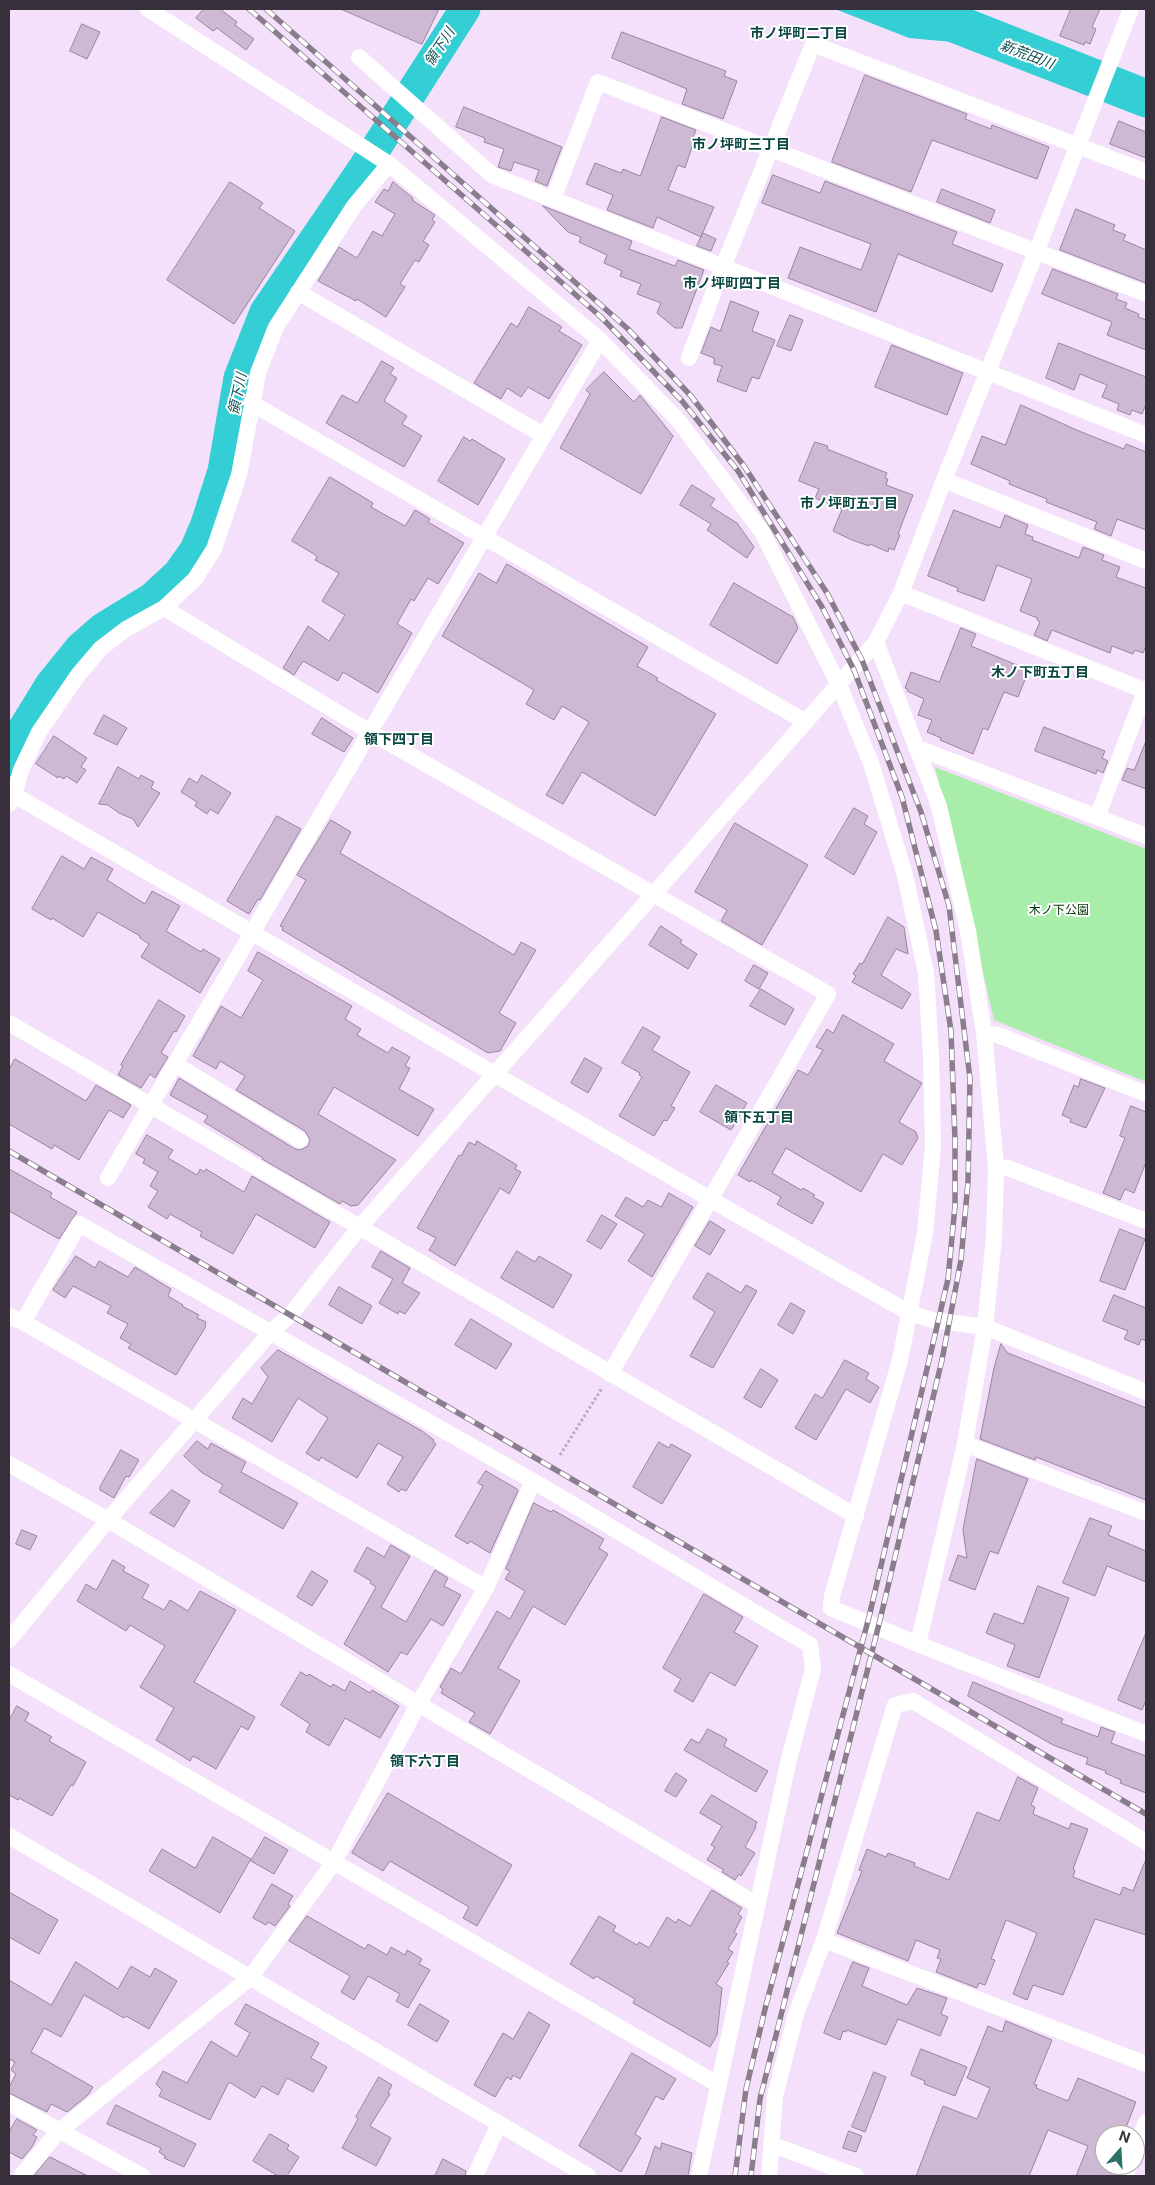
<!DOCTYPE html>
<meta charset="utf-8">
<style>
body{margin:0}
#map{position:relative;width:1155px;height:2185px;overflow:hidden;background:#f5e0fb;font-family:Inter,sans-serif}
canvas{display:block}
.frame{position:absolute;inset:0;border:10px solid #372f39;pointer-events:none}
.north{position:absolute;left:1095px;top:2125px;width:50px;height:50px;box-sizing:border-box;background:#fff;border:1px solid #afacb0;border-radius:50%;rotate:19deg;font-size:14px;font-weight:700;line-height:20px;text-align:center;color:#372f39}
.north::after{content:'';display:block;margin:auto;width:18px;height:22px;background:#2a7168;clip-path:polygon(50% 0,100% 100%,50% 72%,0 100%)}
</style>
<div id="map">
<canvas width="1155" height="2185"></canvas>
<div class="frame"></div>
<div class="north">N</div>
</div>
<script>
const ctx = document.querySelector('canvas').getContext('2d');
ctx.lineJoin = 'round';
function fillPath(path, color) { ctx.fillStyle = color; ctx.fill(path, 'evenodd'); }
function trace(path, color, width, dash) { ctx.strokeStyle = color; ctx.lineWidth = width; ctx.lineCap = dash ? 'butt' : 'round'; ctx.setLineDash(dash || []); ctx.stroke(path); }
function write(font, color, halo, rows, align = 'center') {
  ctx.font = font + ' Inter,"Noto Sans JP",sans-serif'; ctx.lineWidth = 4; ctx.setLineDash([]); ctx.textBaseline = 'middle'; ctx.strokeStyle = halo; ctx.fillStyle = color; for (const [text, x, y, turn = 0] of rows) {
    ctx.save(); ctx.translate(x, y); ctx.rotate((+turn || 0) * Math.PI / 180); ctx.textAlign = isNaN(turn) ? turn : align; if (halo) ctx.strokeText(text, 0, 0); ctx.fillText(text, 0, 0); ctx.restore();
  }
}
const green = new Path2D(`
 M935 767 1146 849V1082L994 1020Z`);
const water = new Path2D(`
 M835 9H971L1146 78V111L1076 82 1064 64 1028 49 909 38Z`);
const river = new Path2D(`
 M907 9 1146 102
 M9 761 20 734 50 685 80 648 103 628 152 598 178 574 195 550 206 524 223 471 239 378 265 312 362 170 465 9`);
const building = new Path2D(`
 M204 9H220L237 22 235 25 254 39 246 50 217 28 213 31 196 18Z
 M341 9H439L422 44Z
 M1071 9H1100L1092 27 1096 29 1090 44 1085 42 1084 45 1060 36Z
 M82 24 100 32 87 59 70 51Z
 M622 32 726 71 724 76 737 81 723 119 682 104 687 89 612 58Z
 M865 75 967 114 965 119 991 129 992 125 1049 147 1037 179 932 140 911 192 832 162Z
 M464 107 562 147 547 186 535 181 539 170 514 162 511 171 498 167 504 149 484 142 485 138 456 127Z
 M662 117 696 130 692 140 694 141 685 168 678 165 668 190 714 207 701 237 657 217 653 228 607 210 613 195 586 184 595 163 621 173 623 169 640 176Z
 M1119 121 1146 132V158L1110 144Z
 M773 175 820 193 825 181 957 232 952 244 1003 264 992 292 898 254 876 312 788 278 800 247 861 270 871 244 762 203Z
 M230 182 263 203 259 208 295 231 234 324 167 280Z
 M393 182 413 198 412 200 435 215 432 220 435 222 423 241 429 245 419 262 415 260 400 284 405 287 386 317 357 299 356 301 318 281 339 247 357 258 373 231 382 236 395 214 375 202 384 189 388 191Z
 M942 189 995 210 990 223 937 202Z
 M543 206 632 241 629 249 675 266 678 260 704 270 682 328H675L657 313 661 303 637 294 641 284 620 276 622 271 604 263 607 255 579 242 581 237 568 232Z
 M1076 209 1115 225 1113 230 1126 235 1123 240 1146 250V283L1060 250Z
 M703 233 716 239 711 251 697 246Z
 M1053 269 1118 294 1116 299 1127 303 1125 308 1139 314 1138 317 1146 320V350L1107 335 1112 322 1042 294Z
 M731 301 759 312 752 331 775 340 759 379 752 377 746 392 717 381 722 366 714 364V358L701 353 711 327 720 331Z
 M529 307 562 327 559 331 582 345 549 399 528 387 521 397 507 388 501 399 474 383 511 323 517 327Z
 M790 315 803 320 791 351 777 346Z
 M1059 343 1146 377V404L1142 414 1132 410 1130 415 1117 410 1119 404 1102 397 1107 385 1080 374 1074 390 1046 378Z
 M892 345 963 373 947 415 875 387Z
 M382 361 394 368 390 374 397 378 384 401 407 416 402 424 422 436 404 467 326 423 342 395 357 403Z
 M604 372 634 402 640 395 673 436 641 494 560 448 590 394 586 390Z
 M1021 405 1079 431 1124 449 1126 444 1146 452V530L1117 519 1111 536 1094 529 1097 522 1046 502 1047 499 1009 484 1010 481 971 464 982 436 1005 445Z
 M464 437 470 441 472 439 505 459 478 505 438 481Z
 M815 442 828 446 827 449 887 473 885 478 888 479 886 485 913 495 898 534 900 535 894 550 889 548 888 552 870 544 869 546 852 540 833 531 842 509 815 498 819 489 799 481Z
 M330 477 373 503 371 507 405 526 415 510 430 519 428 522 464 543 438 584 428 578 414 601 411 599 397 624 412 633 378 693 343 672 338 681 303 661 294 675 283 668 308 626 329 641 345 615 322 601 339 573 315 560 317 557 314 554 292 541Z
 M692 485 715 499 710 506 737 523 754 547 747 558 707 530 711 524 680 505Z
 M954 510 1000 528 1005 515 1028 525 1025 534 1033 537 1032 540 1079 558 1083 547 1104 555 1102 560 1120 567 1116 577 1146 588V646L1143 653 1135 650 1133 654 1112 646 1110 653 1052 630 1047 641 1034 635 1040 622 1037 620V618L1020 611 1032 579 997 565 984 601 957 591 958 588 928 576Z
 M507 564 648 647 637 666 658 678 656 680 716 714 655 816 582 772 563 804 546 795 589 722 562 706 554 720 526 704 534 690 442 636 479 573 496 583Z
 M734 583 793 617 798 628 777 664 710 625Z
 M961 628 976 634 971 646 1029 670 1018 697 1004 692 988 730 983 728 973 754 940 740 941 738 927 732 932 720 918 715 924 699 907 691 908 689 905 688 911 672 939 682Z
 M104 715 127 728 117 745 94 734Z
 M322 718 353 738 344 752 312 734Z
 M1044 727 1105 751 1102 758 1108 761 1103 773 1097 770 1096 774 1035 751Z
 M54 736 87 758 81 767 86 770 77 783 66 776 64 779 59 776 58 778 36 764Z
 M1146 741V789L1122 780 1127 768 1134 770Z
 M118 767 139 779 141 775 154 782 151 788 160 793 138 827 133 819 119 813 108 805 99 804Z
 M202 775 231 793 218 814 210 809 207 814 195 806 197 802 181 792 189 778 197 783Z
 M854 808 868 816 864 824 877 832 854 875 825 857Z
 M277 816 301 829 260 900 258 899 249 914 227 901Z
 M331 820 351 832 340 853 514 955 521 942 536 950 499 1013 516 1023 500 1051 488 1053 282 930 283 927 280 926 306 880 297 875Z
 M735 823 808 865 762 945 721 921 727 910 695 892Z
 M62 856 84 869 91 857 113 869 107 880 145 904 152 891 180 906 166 931 201 952 203 949 220 959 200 993 141 957 149 944 140 938V936L98 912 83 937 52 918 51 920 32 909Z
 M888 917 904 927 908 954 896 949 881 975 911 994 902 1009 852 982 856 976 853 974 860 963 862 964Z
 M661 926 682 940 680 943 697 954 688 969 649 945Z
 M258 952 352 1006 345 1019 361 1029 357 1035 388 1053 392 1047 410 1057 405 1066 410 1068 399 1089 434 1109 418 1136 334 1087 318 1114 396 1160 358 1205 351 1206 342 1201 340 1204 262 1159 263 1158 204 1122 208 1116 170 1095 179 1078 295 1149 300 1150 308 1146 310 1140 305 1131 236 1090 245 1076 220 1061 216 1069 193 1056 221 1006 241 1018 263 980 248 971Z
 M754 965 768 973 759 989 745 981Z
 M761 989 794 1009 785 1025 750 1006Z
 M159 1000 185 1016 176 1032 174 1031 161 1053 168 1057 155 1078 150 1074 141 1088 118 1075 123 1066 121 1065Z
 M843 1015 894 1044 884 1061 922 1083 899 1122 916 1132 918 1138 902 1165 883 1154 861 1192 786 1148 772 1173 801 1190 803 1188 815 1195 813 1197 824 1203 812 1224 777 1204 781 1197 751 1180 750 1182 738 1175 798 1070 808 1075 823 1050 816 1047 827 1029 833 1033Z
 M643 1027 660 1037 652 1050 690 1072 671 1106 675 1108 667 1121 664 1120 654 1136 619 1116 642 1077 639 1075 640 1073 622 1063Z
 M585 1058 602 1068 588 1093 571 1083Z
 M15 1059 86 1101 96 1085 131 1105 123 1118 109 1110 79 1160 54 1145 52 1149 9 1124V1070Z
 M1081 1079 1105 1088 1086 1128 1070 1122 1071 1119 1062 1115 1074 1085 1078 1087Z
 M716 1085 747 1103 731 1130 700 1112Z
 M1131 1106 1146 1112V1162L1134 1193 1125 1189 1120 1200 1103 1193 1125 1138 1120 1136Z
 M147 1135 173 1150 168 1158 197 1175 200 1169 204 1172 206 1169 244 1192 252 1176 330 1222 315 1248 256 1214 233 1254 200 1236 202 1232 170 1214 167 1219 148 1207 158 1191 150 1186 158 1172 143 1163 145 1159 136 1154Z
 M477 1141 517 1165 515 1169 521 1172 509 1194 500 1188 455 1266 429 1250 436 1238 417 1228 459 1155 461 1156 469 1142 475 1145Z
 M9 1169 52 1193 50 1197 77 1212 59 1239 9 1211Z
 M669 1193 693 1207 652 1277 628 1261 645 1234 615 1216 626 1197 643 1207 648 1200 661 1207Z
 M602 1215 617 1224 601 1249 587 1241Z
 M710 1221 725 1230 710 1255 695 1246Z
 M1120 1229 1145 1239 1125 1290 1100 1281Z
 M381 1251 410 1268 402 1283 420 1293 405 1314 399 1311 398 1314 379 1303 393 1279 372 1267Z
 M517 1251 535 1262 539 1256 572 1275 553 1308 501 1278Z
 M76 1256 95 1268 99 1261 128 1277 135 1267 171 1289 168 1296 183 1305 182 1306 199 1315 197 1318 206 1322 205 1328 176 1375 128 1348 131 1344 120 1338 128 1324 107 1313 111 1306 73 1286 65 1298 53 1290Z
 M708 1273 741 1293 746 1285 757 1291 713 1368 690 1356 715 1312 693 1298Z
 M339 1287 372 1306 362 1324 329 1305Z
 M1114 1295 1146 1308V1341L1141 1339 1139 1345 1124 1339 1128 1331 1103 1321Z
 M791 1303 805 1311 793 1334 778 1325Z
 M471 1319 512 1344 496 1369 455 1345Z
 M1001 1344 1008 1353 1146 1408V1500L1036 1457 1035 1460 980 1439 994 1368Z
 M278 1350 422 1431 434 1440 433 1442 436 1444 406 1491 401 1489 399 1492 387 1484 403 1457 378 1443 357 1478 321 1457 319 1461 306 1453 328 1418 298 1398 272 1442 232 1418 243 1398 252 1404 268 1377 261 1368Z
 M845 1360 869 1373 866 1379 879 1387 870 1403 846 1389 816 1440 795 1428 815 1394 822 1398Z
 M761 1369 778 1380 761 1408 744 1398Z
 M197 1441 208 1449 211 1443 246 1462 241 1472 298 1503 283 1529 219 1492 223 1485 201 1472 184 1456Z
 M659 1442 669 1448 671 1444 691 1455 662 1504 633 1487Z
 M121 1450 139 1460 129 1477 126 1476 114 1498 100 1490V1487Z
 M977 1459 1028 1479 998 1554 990 1551 975 1590 949 1580 958 1555 967 1558 963 1530Z
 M486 1471 517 1489 518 1491 490 1553 470 1541 468 1544 455 1536 483 1486 478 1483Z
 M172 1490 190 1501 174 1527 150 1513Z
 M534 1503 551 1512 553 1510 604 1539 599 1548 608 1554 565 1625 533 1606 498 1668 520 1681 490 1734 469 1722 475 1713 441 1693 443 1689 440 1687 451 1668 461 1674 497 1611 510 1619 525 1591 505 1579 510 1571 506 1569Z
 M1090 1518 1112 1526 1108 1535 1146 1551V1582L1107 1566 1095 1596 1063 1583Z
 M22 1530 37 1536 30 1550 16 1544Z
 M391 1545 410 1556 381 1607 406 1622 435 1570 448 1578 444 1586 461 1595 443 1626 431 1619 407 1655 401 1652 388 1672 344 1644 376 1587 370 1583 371 1581 354 1571 367 1547 384 1557Z
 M113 1560 125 1567 123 1571 149 1585 142 1598 164 1610 170 1600 188 1611 200 1591 236 1610 194 1682 255 1717 248 1730 241 1726 216 1769 193 1756 190 1761 156 1740 174 1708 140 1687 165 1646 130 1625 126 1631 77 1601 86 1584 96 1590Z
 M312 1571 328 1581 312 1606 297 1597Z
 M1038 1586 1069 1598 1039 1678 1007 1666 1015 1645 986 1633 994 1613 1023 1624Z
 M704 1594 743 1617 734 1632 758 1646 735 1686 710 1672 693 1702 674 1691 681 1679 663 1668Z
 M1146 1633V1700L1142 1710 1118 1700Z
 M301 1672 307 1676 309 1674 331 1687 333 1684 345 1691 350 1681 370 1693 372 1690 399 1706 380 1738 345 1718 329 1746 306 1732 310 1724 281 1705Z
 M973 1682 1063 1719 1061 1723 1098 1737 1101 1727 1115 1732 1111 1743 1146 1756V1793L1120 1783 1121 1780 1105 1773 1106 1771 1086 1764 1088 1758 1053 1745 968 1696Z
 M17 1706 29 1713 25 1721 52 1737 49 1741 86 1762 73 1786 71 1785 52 1816 19 1798 18 1800 9 1795V1721Z
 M708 1729 727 1739 724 1746 768 1771 756 1792 684 1750 691 1739 699 1743Z
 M676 1773 687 1780 676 1797 665 1791Z
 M1018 1777 1038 1788 1031 1805 1035 1807 1033 1814 1069 1829 1071 1823 1088 1829 1073 1869 1075 1870 1073 1877 1120 1895 1123 1887 1133 1891 1146 1859V1935L1095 1919 1063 1995 1033 1985 1027 2000 1013 1994 1037 1933 1006 1920 991 1959 995 1960 985 1985 979 1983 977 1988 936 1972 941 1959 937 1958 940 1950 916 1940 908 1961 837 1933 862 1871 859 1870 867 1849 886 1857 888 1853 915 1863 914 1866 949 1880 977 1812 999 1821Z
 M388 1793 512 1865 477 1926 463 1918 469 1907 390 1861 383 1871 352 1853Z
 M712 1795 757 1822 755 1826 756 1827 745 1847 755 1853 741 1876 739 1874 735 1880 722 1872 724 1870 707 1860 715 1847 711 1845 722 1826 700 1813Z
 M213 1837 251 1859 220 1913 149 1871 162 1849 195 1868Z
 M265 1837 288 1850 274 1874 251 1861Z
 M272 1884 293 1896 288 1904 290 1906 275 1926 268 1922 266 1925 253 1918Z
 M712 1890 742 1908 738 1914 742 1917 734 1932 737 1934 728 1949 733 1952 727 1962 729 1963 716 1984 722 1988 717 2035 710 2047 633 2003 635 1999 596 1976 594 1979 570 1964 599 1916 616 1926 613 1931 637 1945 639 1942 649 1948 667 1917 676 1923 678 1919 690 1926Z
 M9 1892 58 1920 39 1954 9 1937Z
 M307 1916 365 1949 368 1944 387 1955 391 1947 405 1955 407 1950 422 1959 419 1964 430 1970 408 2008 396 2001 400 1994 368 1976 354 2000 341 1992 350 1976 289 1941Z
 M76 1962 118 1989 131 1966 150 1977 155 1968 177 1981 149 2029 126 2016 124 2018 84 1995 61 2037 44 2028 31 2052 93 2087 88 2095 67 2112 51 2104 47 2112 9 2093V2087L16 2074 11 2070 15 2062 9 2059V1980L51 2005Z
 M853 1962 869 1968 862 1986 907 2005 917 1988 947 1998 941 2014 948 2017 940 2036 898 2019 886 2045 847 2030 846 2032 843 2031 840 2040 824 2033Z
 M246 2004 319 2043 311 2058 327 2067 313 2092 287 2078 278 2095 262 2086 255 2098 229 2082 210 2120 159 2096 162 2090 156 2084 163 2071 187 2083 211 2041 237 2057 250 2033 235 2024Z
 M420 2004 449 2021 437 2042 408 2025Z
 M529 2012 550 2025 520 2079 513 2075 511 2080 507 2077 495 2097 474 2085 503 2033 513 2039Z
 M1006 2021 1052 2040 1034 2084 1037 2085 1036 2088 1068 2101 1078 2078 1136 2102 1123 2135H1105V2165L1117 2169 1115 2176H1076L1088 2146 1048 2130 1029 2176H916L943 2106 977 2119 990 2088 967 2078 988 2026 1002 2032Z
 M921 2049 967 2067 955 2096 924 2084 925 2081 911 2075Z
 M632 2053 676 2079 663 2100 656 2096 635 2134 641 2138 621 2172 579 2146Z
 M874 2072 886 2077 865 2132 852 2127Z
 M379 2077 392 2085 388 2093 390 2094 370 2126 391 2138 376 2166 342 2148 358 2119 356 2117Z
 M116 2105 196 2144 184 2167 164 2158 165 2156 159 2152 161 2148 107 2124Z
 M17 2119 37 2130 33 2135 37 2137 32 2147 22 2159 9 2152V2132Z
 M849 2131 862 2136 856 2152 843 2148Z
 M270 2134 289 2145 287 2149 299 2157 287 2176H278L253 2161Z
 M662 2143 692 2153 688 2176H645L655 2146 660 2149Z
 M50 2157 88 2176H34Z
 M443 2159 466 2171 465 2176H435Z`);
const path = new Path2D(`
 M560 1455 602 1388`);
const minor = new Path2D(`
 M148 9 389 164 600 340 678 420 762 532 839 685 871 763 905 875 926 973 931 1055 933 1147 925 1233 900 1360 832 1596 831 1608 918 1644
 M359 57 492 175 1146 435
 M553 199 598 82 1146 294
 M298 292 543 435
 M689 358 723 267 813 44 1146 172
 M251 403 806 722
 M944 480 1146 561
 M901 593 1146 691
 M164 608 370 732 828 994 610 1374
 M876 642 939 806 968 931 984 1033 996 1167 994 1238 985 1327 965 1444 918 1644 1146 1734
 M918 748 1146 836
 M14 795C313 966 609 1144 910 1313L932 1320 985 1327 1146 1392
 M9 804 14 795 21 770 39 732 78 675 101 648 126 629 164 608 195 579 214 549 239 475 258 373 276 327 354 206 389 164
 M1097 817 1146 689
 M9 1023 856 1516
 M984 1033 998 1035 1146 1094
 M175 1064 300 1140
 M996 1167 1008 1168 1146 1221
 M108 1178 600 340
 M9 1316 23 1322 486 1588
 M23 1322 79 1224 533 1481 810 1645 813 1669 788 1763 699 2176
 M965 1444 1146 1513
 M9 1464 108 1520 756 1904
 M9 1640 108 1520 270 1333 291 1314 359 1228 876 642 901 593 944 480 1037 250 1131 9
 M9 1674 719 2085
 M9 1836 588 2176
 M824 1940 1146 2064
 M9 2103 142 2176
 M771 2144 856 2176
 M1135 2151 1146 2122
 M21 2176 58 2132 250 1978 334 1862 419 1703 486 1588 533 1481
 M475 2176 499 2124
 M769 2176 775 2096 796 2014 824 1940 895 1705 913 1701 1146 1842
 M1125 2176 1130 2165`);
const rail = new Path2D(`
 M249 9 601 317 682 401 738 471 822 607 854 670 902 797 936 931 951 1031 955 1140V1206L948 1279 869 1617 766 2005 746 2089 735 2176
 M266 9 628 329 691 396 744 466 827 593 862 660 921 812 949 906 970 1079 968 1182 961 1260 942 1360 880 1620 760 2099 751 2176
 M9 1151 1146 1814`);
const parkNames = [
 ["木ノ下公園",1059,910]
];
const neighbourhoodNames = [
 ["市ノ坪町二丁目",799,34],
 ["市ノ坪町三丁目",741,145],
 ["市ノ坪町四丁目",732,284],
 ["市ノ坪町五丁目",849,504],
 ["木ノ下町五丁目",1040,673],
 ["領下四丁目",399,740],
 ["領下五丁目",759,1118],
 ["領下六丁目",425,1762]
];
const waterNames = [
 ["領下川",440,47,-57],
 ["新荒田川",1027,55,21],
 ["領下川",238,394,-78]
];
fillPath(green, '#a9edab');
fillPath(water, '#34cfd5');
trace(river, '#34cfd5', 31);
fillPath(building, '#cdb9d3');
trace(building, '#98859d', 1);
trace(path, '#b9a8be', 3, [2.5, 2.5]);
trace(minor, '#fff', 16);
trace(rail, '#8a7d8e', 5.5);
trace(rail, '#fff', 4, [11]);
write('12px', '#003507', '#fff', parkNames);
write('bold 14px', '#094741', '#fff', neighbourhoodNames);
write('italic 14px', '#0e4f51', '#fff', waterNames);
</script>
